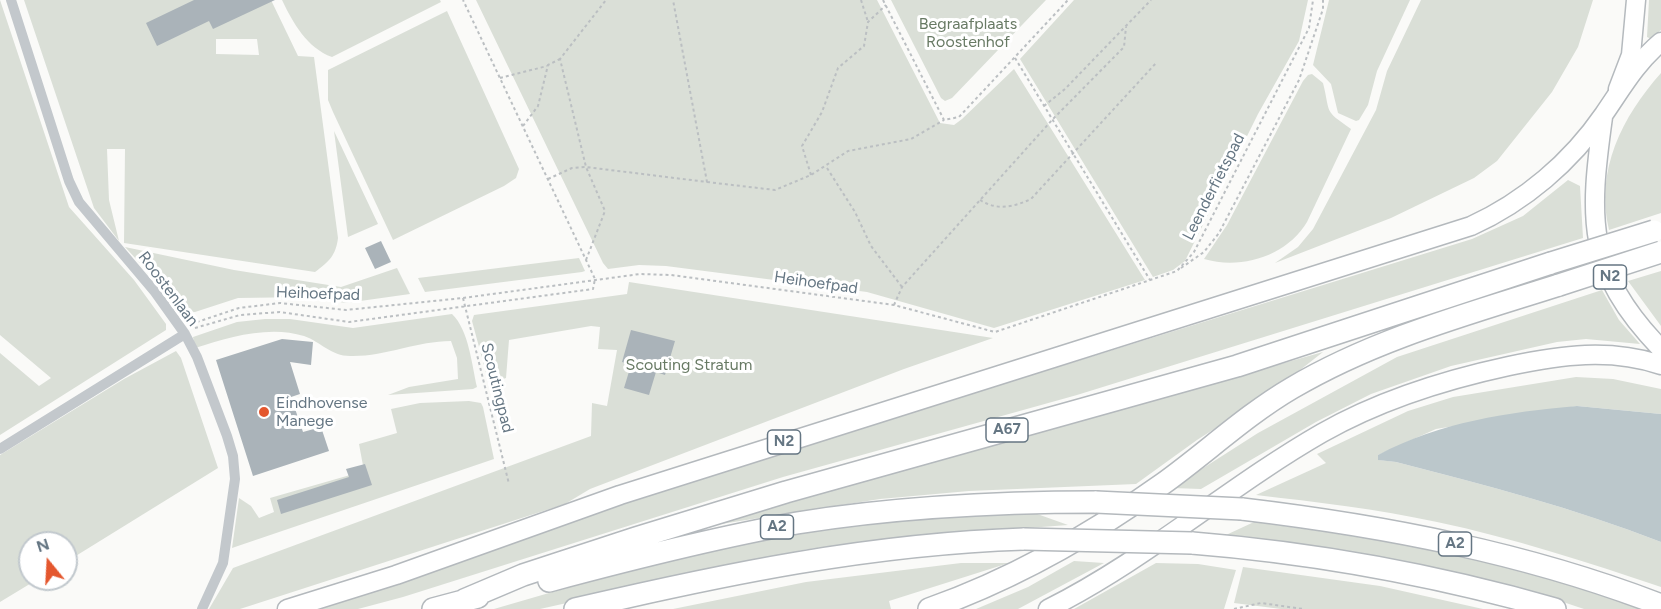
<!DOCTYPE html>
<style>
body{margin:0}
#map{position:relative;width:1661px;height:609px;overflow:hidden;background:#fafaf8;font-family:Figtree,sans-serif}
canvas{display:block}
.north{position:absolute;left:18px;top:531px;width:60px;height:60px;box-sizing:border-box;background:#fff;border:2px solid #c1c8cd;border-radius:50%;rotate:342deg;font-size:16px;font-weight:700;line-height:24px;text-align:center;color:#657683}
.north::after{content:'';display:block;margin:auto;width:21px;height:27px;background:#e4572e;clip-path:polygon(50% 0,100% 100%,50% 72%,0 100%)}
</style>
<div id="map">
<canvas width="1661" height="609"></canvas>
<div class="north">N</div>
</div>
<script>
const ctx = document.querySelector('canvas').getContext('2d');
ctx.lineJoin = 'round';
function fillPath(path, color) { ctx.fillStyle = color; ctx.fill(path, 'evenodd'); }
function trace(path, color, width, dash) { ctx.strokeStyle = color; ctx.lineWidth = width; ctx.lineCap = dash ? 'butt' : 'round'; ctx.setLineDash(dash || []); ctx.stroke(path); }
function write(font, color, halo, rows, align = 'center') {
  ctx.font = font + ' Figtree,sans-serif'; ctx.lineWidth = 6; ctx.setLineDash([]); ctx.textBaseline = 'middle'; ctx.strokeStyle = halo; ctx.fillStyle = color; for (const [text, x, y, turn = 0] of rows) {
    ctx.save(); ctx.translate(x, y); ctx.rotate((+turn || 0) * Math.PI / 180); ctx.textAlign = isNaN(turn) ? turn : align; if (halo) ctx.strokeText(text, 0, 0); ctx.fillText(text, 0, 0); ctx.restore();
  }
}
const green = new Path2D(`
 M0 0 69 207 134 280 166 324V330L0 435V353L39 386 51 378 0 335Z
 M24 0H271L298 56 314 57 338 238C336 255 329 262 315 272L124 243 125 149H107L109 200 119 241 94 208ZM216 39H257L259 55 216 54Z
 M282 0H440L441 2 332 57C307 48 293 23 282 0Z
 M476 0H877L940 123 954 125 962 119 1014 69 1145 280 994 328 867 292 666 266 639 265 608 269 603 263Z
 M891 0H1046L952 98 945 101 941 98Z
 M1074 0H1308L1299 41 1258 114 1185 261 1173 270 1153 277 1020 59Z
 M1329 0H1410L1377 71 1368 105 1359 120 1356 121 1338 113 1331 84 1313 65Z
 M1421 0H1593L1578 47 1552 92 1497 161 1474 178 1391 218 1275 263 1298 247 1313 229 1376 110 1387 71Z
 M1649 0H1661V30L1651 39 1647 37Z
 M447 11 519 169 516 178 504 186 393 240 333 112 328 100V70Z
 M1661 73V213L1609 230C1595 170 1622 117 1661 73Z
 M1312 74 1323 83C1331 115 1323 109 1351 129L1307 222C1287 256 1241 270 1204 259L1227 225 1303 81 1308 75Z
 M334 131 378 224 348 237Z
 M1568 180 1580 186 1583 238 1077 395 783 477 403 597 358 609H311L624 501 1472 239 1523 216Z
 M125 247 234 270 341 287 397 268 410 294 346 303 308 297 238 298 195 312 184 311Z
 M579 258 585 271 582 272 425 292 418 278Z
 M1661 271V326L1628 281Z
 M629 282 993 338 904 369 590 489 565 504 240 609H209L233 568 591 436 592 403 607 406 617 350 598 349 600 327 591 326 509 340 506 378 489 384 472 321 474 315 627 294Z
 M1602 290 1619 320 1640 344 1586 339 1557 342 1451 366 1371 394 1316 422 1201 489 1172 488 1258 433 1397 357Z
 M452 314C469 330 472 366 477 387L473 389 388 395 409 387 458 379 457 358 451 341C417 341 384 357 350 356 331 356 321 342 304 336 270 325 228 337 195 348L193 337 237 322 265 319H290L353 328Z
 M176 351 181 358 218 468 66 562V543H30V579H38L0 602V455L124 379Z
 M1323 352 1272 392 1197 440 1136 484 969 491 880 499 702 527Z
 M1576 377 1613 379 1661 389V414L1577 406 1436 429 1378 455 1379 460 1396 462C1486 485 1574 508 1661 542V587C1587 562 1513 538 1437 522 1377 509 1316 502 1256 495L1326 463 1317 454 1408 411 1453 397Z
 M469 401 481 403 483 407 494 459 232 548 239 498 251 506 259 518 274 512 270 498 364 471 359 444 397 433 391 409 420 403Z
 M1026 510 1068 525 882 539 803 550 540 609H494C595 580 696 549 799 532 874 520 950 516 1026 510Z
 M1254 522C1385 539 1519 562 1643 609H1584L1560 601 1325 549 1226 535Z
 M1074 561 1104 563 1018 609H976L1028 587Z
 M961 563H1009L889 601 891 609H673L806 582Z
 M1156 563 1198 564 1236 570 1224 609H1074Z
 M1243 567 1380 586 1483 609H1281L1234 603Z`);
const water = new Path2D(`
 M1577 406 1661 414V542C1574 508 1486 485 1396 462L1378 460V455C1440 422 1508 412 1577 406Z`);
const building = new Path2D(`
 M194 0H275L213 29 209 21 157 46 146 23Z
 M381 241 391 262 375 269 365 248Z
 M631 330 675 341 665 375 656 372 649 395 624 388 631 365 622 362Z
 M282 339 313 342 311 365 290 362 300 394 291 397 303 432 321 427 329 451 253 476 216 360Z
 M365 464 372 485 281 514 277 500 349 477 346 469Z`);
const path = new Path2D(`
 M861 0 868 22
 M883 0 944 120 959 117 1068 0
 M1015 58 1150 280
 M500 78 547 66
 M1044 106 1065 89 1151 0
 M523 126 538 106 548 65 560 59
 M827 168 855 212 871 246 902 287
 M811 175 802 146 822 112 838 68 864 46 868 22 886 5
 M548 179 572 168 586 167 707 182 673 0
 M707 182 775 190 811 175 848 151 911 139 944 120
 M980 200C997 211 1014 207 1031 199L1157 62
 M586 260 605 211 586 167 560 59 606 0
 M1181 268 1204 252 1219 233 1299 80 1323 9V0
 M463 298 509 484
 M894 305 902 287 1052 120 1124 47 1126 27
 M191 324 239 308 280 303 346 310 463 298 640 274 671 275 894 305 995 332 1177 271 1194 252 1309 28 1313 0
 M195 328 240 315 280 312 349 322 593 289 595 279 463 0
 M1234 609 1261 603 1303 609`);
const minor = new Path2D(`
 M11 0 69 181 79 202 155 292 185 334 197 357 227 436 233 456 235 479 223 563 202 609
 M0 449 185 334`);
const primary = new Path2D(`
 M1618 89 1631 55 1636 0`);
const trunk = new Path2D(`
 M1603 117C1589 218 1585 270 1661 349
 M287 609 396 575 620 495 1471 226C1524 202 1571 162 1604 114 1622 88 1636 63 1661 42
 M1048 609C1146 560 1228 487 1322 433 1380 400 1444 380 1509 366 1561 355 1610 348 1661 365`);
const motorway = new Path2D(`
 M1242 509C1385 526 1526 553 1661 605
 M1192 543C1316 553 1436 575 1555 609
 M549 581C631 559 713 538 797 523 896 507 996 502 1096 502
 M464 600 523 575 636 538 786 492 1237 366 1551 263
 M433 609 478 597
 M575 609C725 574 870 544 1024 539
 M929 609C1014 579 1091 535 1164 483 1207 452 1246 415 1292 388 1375 339 1468 314 1559 285`);
const motorwayBridge = new Path2D(`
 M1551 263 1654 231
 M1559 285 1661 252
 M1096 502 1242 509
 M1024 539 1192 543`);
const markers = [
 [264,412,6,"#e4572e"]
];
const shields = [
 [1610,277,33],
 [1007,430,42],
 [784,442,33],
 [777,527,33],
 [1455,544,33]
];
const shieldNames = [
 ["N2",1610,277],
 ["A67",1007,430],
 ["N2",784,442],
 ["A2",777,527],
 ["A2",1455,544]
];
const parkNames = [
 ["Begraafplaats",968,24],
 ["Roostenhof",968,42],
 ["Scouting Stratum",689,365]
];
const streetNames = [
 ["Leenderfietspad",1214,187,-63],
 ["Heihoefpad",816,283,8],
 ["Roostenlaan",168,289,53],
 ["Heihoefpad",318,294,2],
 ["Scoutingpad",497,388,76]
];
const poiNames = [
 ["Eindhovense",276,403],
 ["Manege",276,421]
];
fillPath(green, '#dadfd7');
fillPath(water, '#bbc7cb');
fillPath(building, '#aab3b9');
trace(primary, '#b5babe', 21);
trace(trunk, '#b4b9bd', 21);
trace(motorway, '#b4b9bd', 24);
trace(path, '#bbbfc2', 2, [3, 3]);
trace(minor, '#c3c8cc', 10);
trace(primary, '#fff', 18);
trace(trunk, '#fff', 18);
trace(motorway, '#fff', 21);
trace(motorwayBridge, '#b4b9bd', 24, []);
trace(motorwayBridge, '#fff', 21);
for (const [x, y, r, color] of markers) { const dot = new Path2D(); dot.arc(x, y, r, 0, 2 * Math.PI); ctx.fillStyle = color; ctx.fill(dot); trace(dot, '#fff', 2); }
for (const [x, y, w] of shields) { const box = new Path2D(); box.roundRect(x - w / 2, y - 12, w, 24, 4.5); ctx.fillStyle = '#fff'; ctx.fill(box); trace(box, '#657683', 1.5); }
write('bold 15px', '#657683', null, shieldNames);
write('16px', '#687a64', '#fff', parkNames);
write('16px', '#657683', '#fff', streetNames);
write('16px', '#657683', '#fff', poiNames, 'left');
</script>
